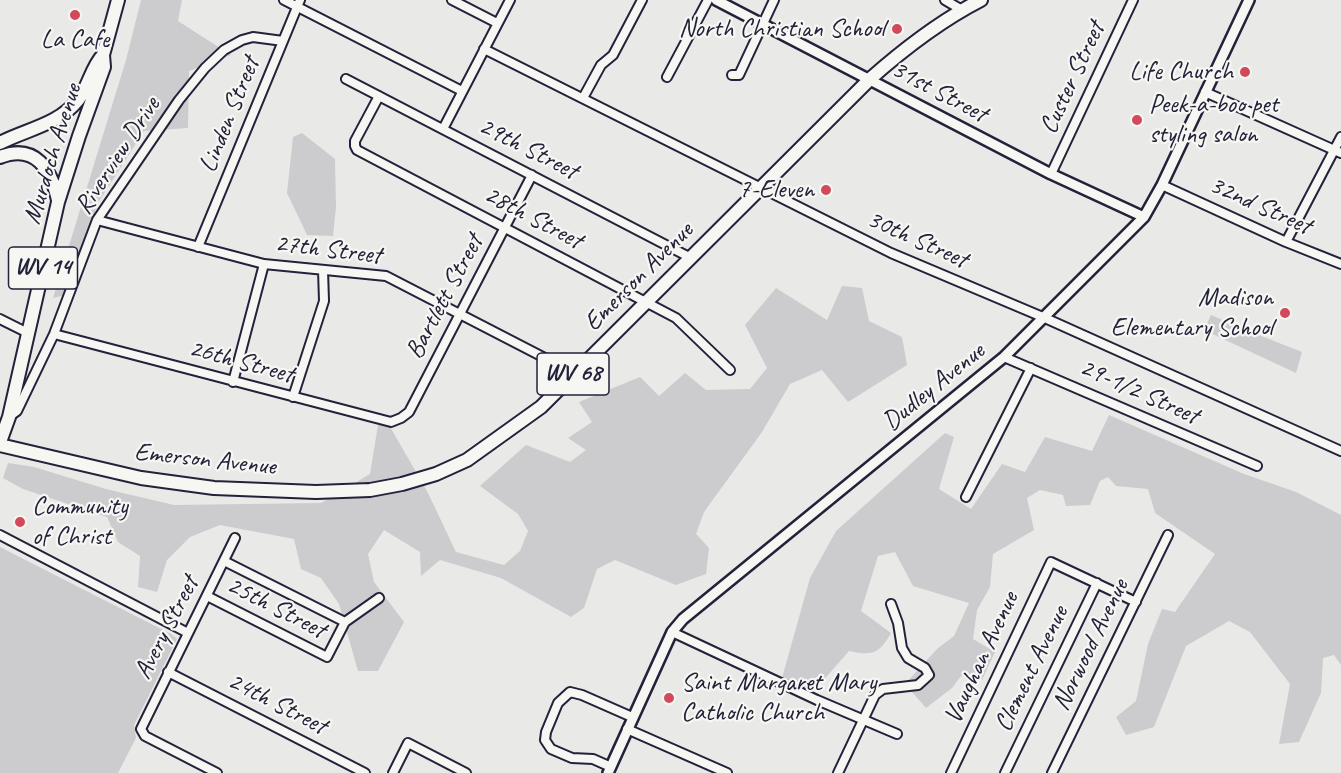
<!DOCTYPE html>
<style>
body{margin:0}
canvas{display:block;background:#e9e9e7}
</style>
<canvas width="1341" height="773"></canvas>
<script>
const ctx = document.querySelector('canvas').getContext('2d');
ctx.lineJoin = 'round';
function fillPath(path, color) { ctx.fillStyle = color; ctx.fill(path, 'evenodd'); }
function trace(path, color, width, dash) { ctx.strokeStyle = color; ctx.lineWidth = width; ctx.lineCap = dash ? 'butt' : 'round'; ctx.setLineDash(dash || []); ctx.stroke(path); }
function write(font, color, halo, rows, align = 'center') {
  ctx.font = font + ' Caveat,sans-serif'; ctx.lineWidth = 4.5; ctx.setLineDash([]); ctx.textBaseline = 'middle'; ctx.strokeStyle = halo; ctx.fillStyle = color; for (const [text, x, y, turn = 0] of rows) {
    ctx.save(); ctx.translate(x, y); ctx.rotate((+turn || 0) * Math.PI / 180); ctx.textAlign = isNaN(turn) ? turn : align; if (halo) ctx.strokeText(text, 0, 0); ctx.fillText(text, 0, 0); ctx.restore();
  }
}
const green = new Path2D(`
 M141 0H182L178 21 231 55 189 71 188 128 144 131 98 203 65 295 53 298 126 60Z
 M302 133 335 159 336 207 333 236 307 235 287 193 293 137Z
 M842 286 862 288 869 321 902 337 907 365 848 402 822 370 790 384 762 432 704 512 696 534 709 548 706 574 676 585 615 560 597 569 584 608 571 617 501 578 440 560 421 576 420 552 384 530 368 554 374 582 404 622 378 671H358L339 604 321 578 301 569 294 539 220 525 190 537 167 560 157 592 138 587 140 556 118 542 107 517 23 489 3 478 8 463 34 467 106 489 174 505 321 503 370 474 378 425H389L427 491 456 552 504 565 520 551 528 531 518 514 480 486 526 445 570 462 586 450 568 438 592 422 579 402 640 377 659 396 685 373 706 390 750 389 767 368 745 325 776 288 827 320Z
 M1211 315 1251 332 1302 352 1296 373 1204 330Z
 M1109 415 1244 474 1296 492 1341 515V665L1334 655 1323 658 1321 693 1299 742 1279 744 1290 684 1250 632 1229 621 1186 646 1154 727 1126 735 1116 717 1136 701 1148 644 1162 609 1175 612 1215 554 1155 513 1148 489 1116 486 1108 477 1100 481 1090 505 1066 506 1063 495 1040 490 1027 498 1034 530 993 554 990 587 977 610 973 639 995 652 982 680 961 676 952 688 926 708 905 684 937 649 954 636 969 603 913 586 895 552 878 556 861 611 891 633C879 654 873 656 849 651L814 691 782 678 810 578 836 531 945 433 954 437 939 489 971 509 1002 464 1025 472 1045 437 1092 451Z
 M0 547 171 634 177 639 134 725 136 738 118 773H0Z`);
const minor = new Path2D(`
 M284 0 462 91
 M452 0 497 23
 M945 0 962 10
 M484 49 891 253 1045 318 1341 451
 M732 75H739L774 0
 M667 77 708 0
 M346 79 691 258
 M1205 92 1341 153
 M379 96 355 141V146L357 150 676 318 730 370
 M583 98 601 65 613 55 642 0
 M443 129 510 0
 M1051 174 1133 0
 M1162 185 1286 242 1341 264
 M97 220 264 264 386 276 574 373
 M1286 242 1341 137
 M198 247 300 0
 M0 319 28 333
 M54 334 391 422 401 418 409 412 532 175
 M1004 357 1257 466
 M233 382 264 264
 M293 397 324 301 323 270
 M10 416 17 411 54 334 97 220 179 100 205 68 224 50 242 40 253 37 283 41
 M966 497 1031 368
 M0 535 188 633
 M224 561 345 622
 M207 596 327 657 345 622 379 598
 M672 632 817 700 897 734
 M168 672 365 773
 M627 729 727 773
 M611 767 593 759 572 758 551 749 545 740 546 732 558 703 570 692 582 695 632 717
 M217 773 145 736 141 729 235 538
 M393 773 408 743 466 773
 M838 773 875 695 883 689 918 685 929 675 925 668 908 658 902 648 898 623 891 604
 M951 773 1051 562 1136 602
 M1005 773 1097 583
 M1052 773 1168 535`);
const tertiary = new Path2D(`
 M716 0 1051 174 1144 217
 M608 773 672 632 683 619 1004 357 1144 217 1162 185 1249 0`);
const primary = new Path2D(`
 M0 143C27 129 58 125 78 100 89 86 91 68 103 55
 M0 157C36 143 51 170 58 200
 M0 442 9 417 58 202 79 136 104 67 103 55 118 0
 M0 445 141 478 214 488 316 492 370 490 402 484 436 474 467 460 541 407 870 79C905 48 940 21 981 0`);
const markers = [
 [75,15,6,"#d1495b"],
 [897,29,6,"#d1495b"],
 [1245,72,6,"#d1495b"],
 [1137,120,6,"#d1495b"],
 [826,190,6,"#d1495b"],
 [1285,313,6,"#d1495b"],
 [20,522,6,"#d1495b"],
 [669,698,6,"#d1495b"]
];
const shields = [
 [43,268,69],
 [573,374,72]
];
const shieldNames = [
 ["WV 14",43,268],
 ["WV 68",573,374]
];
const poiNames = [
 ["North Christian School",885,29],
 ["La Cafe",75,40,"center"],
 ["Life Church",1233,72],
 ["Peek-a-boo pet",1149,105,"left"],
 ["styling salon",1149,135,"left"],
 ["7-Eleven",814,190],
 ["Madison",1273,298],
 ["Elementary School",1273,328],
 ["Community",32,507,"left"],
 ["of Christ",32,537,"left"],
 ["Saint Margaret Mary",681,683,"left"],
 ["Catholic Church",681,713,"left"]
];
const streetNames = [
 ["Custer Street",1073,78,-65],
 ["31st Street",939,92,28],
 ["Linden Street",230,115,-68],
 ["29th Street",528,149,27],
 ["Murdoch Avenue",53,154,-73],
 ["Riverview Drive",118,156,-57],
 ["32nd Street",1260,206,24],
 ["28th Street",533,218,28],
 ["30th Street",917,240,24],
 ["27th Street",328,250,7],
 ["Emerson Avenue",639,277,-45],
 ["Bartlett Street",445,297,-62],
 ["26th Street",241,362,15],
 ["Dudley Avenue",934,387,-39],
 ["29-1/2 Street",1139,392,24],
 ["Emerson Avenue",205,460,6],
 ["25th Street",276,608,27],
 ["Avery Street",167,628,-63],
 ["Norwood Avenue",1091,645,-64],
 ["Vaughan Avenue",982,658,-65],
 ["Clement Avenue",1032,669,-64],
 ["24th Street",277,704,27]
];
fillPath(green, '#ccccce');
trace(minor, '#22223b', 12);
trace(tertiary, '#22223b', 14);
trace(primary, '#22223b', 16);
trace(minor, '#f6f6f2', 8);
trace(tertiary, '#f6f6f2', 9);
trace(primary, '#f6f6f2', 12);
for (const [x, y, r, color] of markers) { const dot = new Path2D(); dot.arc(x, y, r, 0, 2 * Math.PI); ctx.fillStyle = color; ctx.fill(dot); trace(dot, '#f6f6f2', 2); }
for (const [x, y, w] of shields) { const box = new Path2D(); box.roundRect(x - w / 2, y - 21, w, 42, 4.5); ctx.fillStyle = '#f6f6f2'; ctx.fill(box); trace(box, '#22223b', 1.5); }
write('bold 24px', '#22223b', null, shieldNames);
write('26px', '#22223b', '#f6f6f2', poiNames, 'right');
write('26px', '#22223b', '#f6f6f2', streetNames);
</script>
